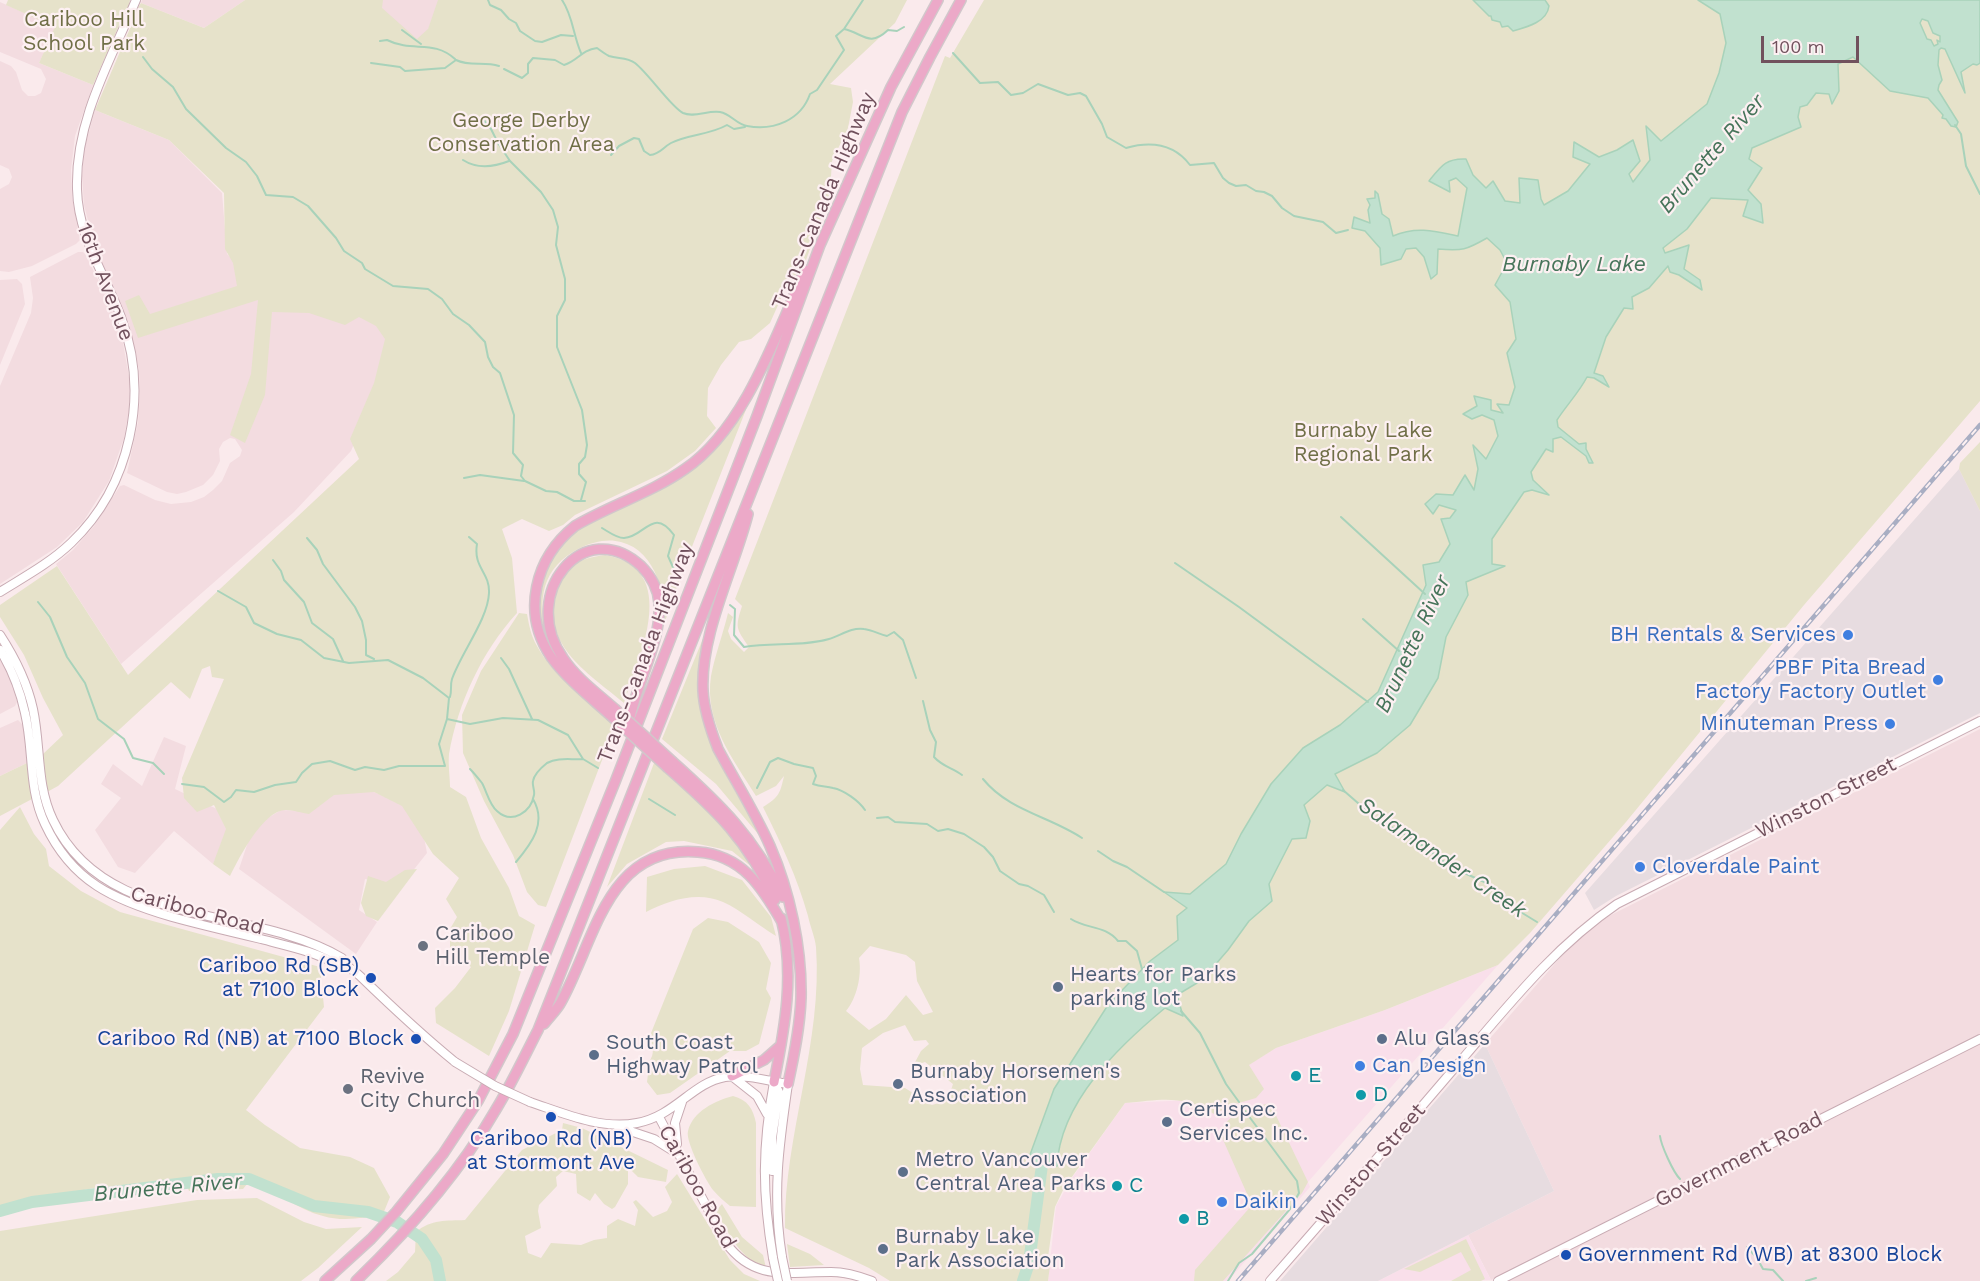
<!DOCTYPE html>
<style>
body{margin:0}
#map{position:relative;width:1980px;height:1281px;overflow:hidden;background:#faeaec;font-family:"Work Sans",sans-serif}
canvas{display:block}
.scale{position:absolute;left:1761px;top:36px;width:98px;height:27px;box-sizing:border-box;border:3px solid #71515d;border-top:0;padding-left:8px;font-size:18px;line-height:21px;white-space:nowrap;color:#71515d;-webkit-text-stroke:4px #fdf0f2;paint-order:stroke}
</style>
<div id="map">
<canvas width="1980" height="1281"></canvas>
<div class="scale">100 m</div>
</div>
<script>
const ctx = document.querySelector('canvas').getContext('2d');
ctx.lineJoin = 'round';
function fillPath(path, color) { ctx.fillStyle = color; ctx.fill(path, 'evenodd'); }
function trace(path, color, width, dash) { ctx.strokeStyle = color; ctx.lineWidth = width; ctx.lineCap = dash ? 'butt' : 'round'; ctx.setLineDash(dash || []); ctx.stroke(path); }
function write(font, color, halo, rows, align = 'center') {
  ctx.font = font + ' "Work Sans",sans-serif'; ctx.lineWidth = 4.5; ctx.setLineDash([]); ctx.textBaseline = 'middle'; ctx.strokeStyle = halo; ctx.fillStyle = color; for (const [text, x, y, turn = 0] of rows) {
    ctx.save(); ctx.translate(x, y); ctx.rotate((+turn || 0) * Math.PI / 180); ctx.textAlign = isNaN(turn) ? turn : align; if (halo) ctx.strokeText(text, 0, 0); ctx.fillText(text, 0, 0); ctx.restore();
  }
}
const residential = new Path2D(`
 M142 0H245L204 28 141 3Z
 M376 0H443L421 44 374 8Z
 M0 2 56 27 39 63 93 85 75 136 71 170 72 197 80 240 76 244 32 266 9 272 0 271V189L9 184 12 177 9 169 0 165V61L11 66 16 72 22 90 28 96H35L41 93 46 79 41 69 0 52Z
 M95 110 169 140 222 193 227 254 235 261 384 320 393 349 351 451 294 512 121 664 56 564 73 550 94 526 120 486 124 485 155 500 171 504 191 502 204 497 213 490 222 481 230 463 240 456 242 450 235 439 230 438 223 442 219 449 220 461 213 475 203 485 186 492 177 494 167 492 127 473 138 422 140 395 139 370 129 324 95 248 84 205 82 176 84 150Z
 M78 252H83L85 254 109 301 122 337 130 383 129 410 124 438 109 481 83 522 57 547 0 584V386L31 313 33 298 30 277Z
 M17 279 22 284 25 304 0 365V280Z
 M0 657 10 674 17 702 15 706 0 714Z
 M18 720 24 726 27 763 0 776V728Z
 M1980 729V1281H1509L1540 1265 1532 1260 1491 1280 1468 1235 1554 1191 1485 1044 1579 936 1609 916Z
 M164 737 186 746 175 789 238 819 213 864 174 831 135 873 118 867 95 830 121 798 101 784 113 764 142 786Z
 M340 789 374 792 402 804 423 832 427 853 400 887 365 879 359 910 377 922 356 954 239 869 250 836 266 819 281 810 309 811Z`);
const commercial = new Path2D(`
 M1498 965 1308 1182 1310 1187 1228 1281H1048L1056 1206 1072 1178 1125 1103 1213 1099 1248 1065 1276 1048 1385 1010Z
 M1468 1235 1491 1280 1378 1281Z`);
const industrial = new Path2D(`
 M1959 469 1980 511V713L1616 896 1594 910 1585 893Z
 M1485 1044 1554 1191 1378 1281H1280Z`);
const green = new Path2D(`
 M8 0H130L128 11 124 14 93 85 39 63 55 27 6 5Z
 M245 0H383L382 8 417 39 428 29 438 0H907L895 23 830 84 851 88 853 102 848 128 832 161 830 192 806 260 783 294 770 323 751 339 739 342 721 365 708 388 707 416 716 428 695 451 667 471 575 515 563 525 549 531 522 519 502 529 512 558 517 613C482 651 458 703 449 754 448 765 450 777 450 787L466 797 481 838 509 888 519 916 535 925 509 1011 489 1056 436 1023 435 1008 455 988 471 967 460 959 450 947V929L457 917 446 899 459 878 433 854 402 806 374 792 334 795 309 814C302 813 293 810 286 810 263 810 239 858 230 876L213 864 226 829 214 805 197 812 184 798 182 778 224 679 212 677 210 666 202 669 190 699 171 682 58 786 47 792 43 754 63 735 43 698 24 655 0 617V605L57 566 128 675 359 459 350 439 374 383 385 339 376 326 359 317 345 325 309 313 272 312 265 395 245 443 230 435 251 374 258 300 138 338 125 301 139 295 150 314 237 286 233 263 225 249 224 193 169 140 95 110 134 19 135 12 141 3 204 28Z
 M984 0H1980V401L1804 605 1626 822 1530 933 1498 965 1385 1010 1276 1048 1249 1065 1264 1089 1256 1098 1232 1105 1214 1114C1182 1094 1161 1100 1125 1103L1064 1188 1055 1207 1048 1257 1051 1258 1048 1281H890L869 1268 785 1228C784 1135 823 1042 816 947 815 937 810 926 808 916 797 877 781 843 763 807 779 797 780 794 784 776L776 786 756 796C733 759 704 722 711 676 715 655 723 634 728 613L733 617 728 631 731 639 744 652 749 647C736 628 735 628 742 606L735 599 945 56 950 58ZM870 946 906 955 915 962 917 981 933 1012 923 1015 906 995 886 1019 869 1030 846 1011C857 998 862 975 859 958ZM905 1025 914 1041 926 1040 929 1044 921 1051 913 1066 925 1062 953 1084C950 1095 944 1102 932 1105L905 1088 863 1085 860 1069 862 1048 883 1033Z
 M747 407 682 572 662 630C668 599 657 551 621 542 608 538 592 542 580 548 541 568 538 598 546 638 536 617 535 603 542 581 545 573 546 561 551 554 578 514 641 502 680 476 708 457 729 435 747 407Z
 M1980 442V511L1959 469 1960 463Z
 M605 555C682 568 639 657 624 703 586 671 537 643 558 585 566 563 584 558 605 555Z
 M519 613 527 614C529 625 531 636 537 646 553 676 586 698 611 720L615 726 546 907 538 905 527 892 513 855 484 801 463 753 462 715 481 671Z
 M704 636C700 657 696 679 699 700 705 750 741 798 764 841L716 784 662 739Z
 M27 763 32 799 0 816V776Z
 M654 763C689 783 724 829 751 860L758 872 732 851 684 841 666 842 627 864 607 887Z
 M20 807 34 834 46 849 49 866 81 891 120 912 320 967 324 1007 246 1110 265 1125 300 1148 350 1157 374 1168 390 1197 383 1214C364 1218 343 1222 323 1216 298 1210 275 1191 252 1178L243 1189 189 1191 184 1179 94 1188 0 1207V830Z
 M705 866 742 880 771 917 776 936C759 926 741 910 723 902 698 891 669 900 646 912L647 877 674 869Z
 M417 869 378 921 366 916 361 903 368 876 386 882 405 870Z
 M708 918 728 922 759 942 771 963 766 989 771 998 759 1044 746 1051H730L670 1093 657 1095 647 1082 648 1074 646 1066C654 1056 655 1050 649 1038L693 929Z
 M733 1096C748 1100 753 1109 756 1123V1207L730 1206C724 1201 718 1196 713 1190 706 1181 685 1141 688 1131 693 1111 715 1101 733 1096Z
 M1270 1103 1308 1182 1302 1193 1223 1281H1194L1195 1270 1252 1205 1220 1133C1229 1111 1249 1109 1270 1103Z
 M563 1123 582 1128 668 1170 666 1182 638 1177 628 1167V1184L615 1207 612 1209 604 1204 595 1193 590 1201 577 1193 576 1174 563 1171 556 1177 557 1186 539 1205 538 1211 541 1228 525 1236 528 1253 541 1258 551 1243 581 1245 594 1240 607 1238V1226L618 1219 635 1226 638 1210 633 1202 636 1200 653 1217 667 1211 672 1202 665 1187 677 1174 730 1260 744 1274 760 1281H386L398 1272 415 1252 416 1232C431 1219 447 1221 465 1220L522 1150 562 1130Z
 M257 1198 304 1222 326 1229 362 1227 318 1268 301 1281H0V1231L197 1200Z
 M722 1204 742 1237 763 1255 766 1268C740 1259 729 1234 716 1211Z
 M1466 1239 1485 1279 1481 1281H1451L1471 1270 1461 1252 1420 1272 1404 1269Z
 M787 1244 810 1254 824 1265 790 1267Z`);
const water = new Path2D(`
 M1473 0H1545L1549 6C1547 22 1527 27 1513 31L1508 26 1502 27 1500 22 1492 20 1491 16H1489Z
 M1698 0H1980V63L1977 65 1973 64 1961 72 1965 93 1945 49 1941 48 1939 50 1938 65 1942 80 1939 85 1938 90 1958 122 1956 127 1951 126 1946 119 1942 118 1943 115 1928 98 1890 91 1853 57 1838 64 1839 91 1832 104 1829 94 1816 93 1807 105 1800 107 1798 117 1801 127 1752 148 1749 159 1762 168 1748 190 1761 204 1763 223 1743 216 1748 200 1711 198 1687 229 1663 248 1665 253 1689 245 1684 269 1700 280 1702 290 1679 275 1670 272 1668 266 1649 288 1632 297 1633 309 1624 308 1606 337 1594 373 1603 376 1609 387 1594 378 1587 377C1580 391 1566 406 1557 420L1558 427 1579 444 1586 443V449L1593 463H1589L1586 456 1561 437 1553 439V452L1546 449 1531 472 1533 480 1549 495 1532 490 1524 492 1492 539V564L1505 566 1466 582 1468 595 1446 637 1438 678 1410 725 1377 753 1335 774 1345 792 1327 785 1304 805 1310 821 1306 838 1292 839 1269 884 1272 901 1249 921 1228 950 1202 980 1177 995 1183 1016 1165 1008C1119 1046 1060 1102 1057 1166L1027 1163 1054 1089 1108 1005 1150 961 1178 940 1177 916 1187 908 1164 892 1190 894 1226 864 1241 834 1271 784 1303 748 1340 725 1378 692 1426 585 1423 565 1439 562 1450 544 1441 519 1450 518 1456 510 1439 505 1433 514 1425 504 1436 494 1453 495 1465 475 1474 490 1478 469 1473 445 1486 459 1498 436 1494 420 1482 415 1472 419 1463 414 1477 406 1474 396 1491 400V410L1503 413 1497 404 1509 405 1515 387 1507 353 1516 339 1510 302 1495 285 1507 263 1500 250 1487 238C1466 250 1463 251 1438 249L1437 274 1431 279 1424 257 1416 248 1406 249 1401 259 1381 265 1380 248 1365 231 1352 228 1354 217 1370 223 1368 210 1370 205 1367 199 1375 198V191L1378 194 1382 214 1389 219 1393 236C1416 226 1435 231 1458 236L1467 188 1456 178 1449 181 1450 192 1429 181C1441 166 1446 158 1466 159L1473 175 1486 188 1493 181 1505 201 1520 203 1519 178 1538 180 1541 199 1544 205 1568 191 1590 164 1573 157 1574 142 1599 157 1617 150 1633 140 1640 161 1629 174 1633 182 1650 160 1646 126 1661 141 1707 104 1719 73 1726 43 1720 14ZM1922 19 1928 21 1933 33 1940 36V42L1937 40 1938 44 1934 46 1931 40 1927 39 1920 23Z`);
const stream = new Path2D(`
 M488 0 490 5 501 10 509 19 516 23 520 31 535 41 542 42 561 35 573 36
 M562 0C573 16 573 35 581 53
 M844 29 863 0
 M402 30 421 44
 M380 41 387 40C413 53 433 39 455 59
 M953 53 980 83 998 82 1011 95 1023 93 1038 84 1068 95 1080 93 1086 96 1102 124 1107 137 1126 148C1151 141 1174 144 1190 165L1214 163 1223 178 1229 183 1236 186 1246 185 1256 191 1264 192 1272 196 1282 208 1294 216 1323 222 1336 233 1348 230
 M143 57 152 69 173 87 186 109 226 148 246 162 257 176 266 195 293 197 308 206 336 238 344 251 362 263 365 269 393 286 428 289 442 299 453 314 469 325 485 342 488 357 493 367 500 373 514 415 513 453 523 465 521 476 525 481 546 491 557 492 574 501H585
 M371 63 400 67 405 71 445 68 456 60C470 67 484 61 499 66
 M504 69 522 78 528 73V64L533 58 555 60 564 65C578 61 581 50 597 48 601 51 605 54 609 56 618 59 627 57 635 63 649 74 671 107 683 113 694 118 708 110 720 112 731 114 736 124 747 126 774 131 801 120 810 94L817 90 844 50 836 36 844 29C863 33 869 48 888 30L897 31 904 27
 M482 118 491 129 498 143 510 161 541 192 553 210 558 227 556 245 565 279V300L557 316V347L582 410 587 445 585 457 579 464V474L586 482 581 500
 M1955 125 1961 134 1966 166 1980 194
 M611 155 619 146 634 138 639 139 644 151 650 155C660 154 662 148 671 143 688 134 710 135 727 125L734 129 745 127
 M463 160C477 169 494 167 509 161
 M464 478 480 475 524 481
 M1341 517 1425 594
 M602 528C609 532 616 538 624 538 645 537 653 506 674 535L668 556 676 574
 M307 538 317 550 323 564 355 607 362 621 366 640V655L374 659
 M273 560 281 571 284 580 304 602 312 623 333 639 343 661
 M1175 563 1239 607 1368 702
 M38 602 50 617 67 657 85 683 98 719 124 739 133 758 153 763 164 774
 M730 605 735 609 734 635 744 647C772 642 801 647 829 639 840 636 851 627 864 629 872 630 879 634 887 636L894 632 903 640 916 678
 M1363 619 1399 651
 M501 658 509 669 532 719
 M450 697C452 691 450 685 452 679 461 653 488 619 489 593 490 572 473 568 477 544L469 537
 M923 701 930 730 936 742 934 757C942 766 952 768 962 775
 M447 719 470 724 503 718 538 720 568 735 583 759 598 768
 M470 769C474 773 478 778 482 783 487 792 489 804 497 811 512 825 531 812 534 795 535 790 532 786 533 781 534 775 542 767 547 763 558 757 571 760 583 759
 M983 779C1009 811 1049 816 1082 838
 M182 784 204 787 224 802 231 797 236 790 254 792 275 785 296 782 302 773 312 764 330 761 355 770 365 767 384 770 399 766H445L439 744 447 719 449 698 423 678 388 660 349 663 324 658 301 640 277 634 254 623 246 607 218 591
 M757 788 770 762 778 758 794 764 813 768 816 776 813 784C821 787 826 786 833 788 844 790 859 801 865 810
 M1343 790 1374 817 1419 843 1451 867 1491 885 1511 901 1519 911 1537 922
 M649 799 675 815
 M877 818 888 817 895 822 927 824 938 831 948 829 964 834 984 847 993 857 1000 871 1019 884 1028 886 1044 895 1054 912
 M1098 851 1113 861 1127 867 1164 892
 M516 862C532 843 547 823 533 799
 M1071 919C1086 929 1105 925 1118 941H1126L1137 951 1142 969
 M1181 1011 1200 1033 1226 1084 1239 1102
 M1660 1136C1661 1145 1673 1172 1680 1179
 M1747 1247 1757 1258 1763 1269 1773 1270 1783 1281
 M1228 1281 1239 1263 1252 1254 1290 1209 1299 1193 1297 1181 1245 1111
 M1806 1281 1816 1278`);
const river = new Path2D(`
 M0 1211 32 1202 218 1179H249L314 1206 368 1212 397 1222 422 1239 436 1260 440 1281
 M1023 1281 1029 1263 1044 1150`);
const secondary = new Path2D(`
 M0 592C24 577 50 563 71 543 131 486 150 394 121 317 105 274 78 237 77 189 75 121 110 61 136 0
 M0 635C15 658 27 682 33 709 41 746 36 785 53 820 105 930 251 904 342 958 344 966 355 971 361 977 392 1007 422 1035 455 1062
 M0 650C13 671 20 690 25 713 34 750 28 789 45 824 72 882 114 900 172 917 201 925 231 932 261 939 287 946 314 951 338 965L343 963
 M733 1077 757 1096 767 1114
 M530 1102C563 1113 601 1130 637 1123 675 1116 692 1083 725 1077 745 1074 769 1081 788 1084 779 1145 772 1195 782 1257
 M659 1117 726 1243C754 1281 786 1272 831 1272 844 1272 859 1276 872 1281
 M618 1127 654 1139 678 1154
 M677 1144 675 1123 682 1102
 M772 1171V1138L779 1092 774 1082
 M773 1258C762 1193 762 1147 774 1082
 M1270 1281C1333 1209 1396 1137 1458 1064 1507 1007 1554 947 1617 904L1980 721
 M1498 1281 1980 1039`);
const highway = new Path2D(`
 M748 514C734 569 700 634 703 691 704 711 711 731 718 749 735 781 755 812 770 846 790 892 802 948 801 998 800 1027 794 1056 788 1084
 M615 709C597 693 576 678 563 658 518 593 585 514 641 566 651 576 658 589 659 603 662 643 634 687 628 727
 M610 715C590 697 567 679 551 657 521 612 535 558 575 526 611 505 651 493 685 469 745 428 776 335 805 270
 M673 762C721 805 754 837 783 897
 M668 768C716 810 748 840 775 900
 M544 1024C549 1017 557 1010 561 1002 595 941 607 844 698 852 742 855 762 887 782 922
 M732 1076 764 1060 781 1045
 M774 1082C785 1027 795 973 781 918
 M325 1281 371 1239 396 1212 443 1154 478 1101 513 1034 615 782 757 416 820 245 891 87 938 0
 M356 1281C409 1230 458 1175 495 1111 511 1085 524 1057 538 1030L902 112 930 57 961 0`);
const rail = new Path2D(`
 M1238 1281 1980 425`);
const secondaryBridge = new Path2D(`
 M455 1062 495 1086 530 1102
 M782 1257 787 1281
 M773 1258 778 1281`);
const highwayBridge = new Path2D(`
 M615 709 673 762
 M610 715 668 768`);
const markers = [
 [1848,635,6,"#3f7fe0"],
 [1938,680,6,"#3f7fe0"],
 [1890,724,6,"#3f7fe0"],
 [1640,867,6,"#3f7fe0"],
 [423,946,6,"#6b7280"],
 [371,978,6,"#1a4fb4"],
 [1058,987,6,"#5c6f8a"],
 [416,1039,6,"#1a4fb4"],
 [1382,1039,6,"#5c6f8a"],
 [594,1055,6,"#5c6f8a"],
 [1360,1066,6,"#3f7fe0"],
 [1296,1076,6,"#0f9aa8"],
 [898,1084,6,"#5c6f8a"],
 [348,1089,6,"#6b7280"],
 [1361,1095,6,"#0f9aa8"],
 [551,1117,6,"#1a4fb4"],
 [1167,1122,6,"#5c6f8a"],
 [903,1172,6,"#5c6f8a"],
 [1117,1186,6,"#0f9aa8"],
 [1222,1202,6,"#3f7fe0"],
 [1184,1219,6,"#0f9aa8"],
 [883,1249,6,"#5c6f8a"],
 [1566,1255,6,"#1a4fb4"]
];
const parkNames = [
 ["Cariboo Hill",84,20],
 ["School Park",84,44],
 ["George Derby",521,121],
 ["Conservation Area",521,145],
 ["Burnaby Lake",1363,431],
 ["Regional Park",1363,455]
];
const streetNames = [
 ["Trans-Canada Highway",824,201,-67],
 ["16th Avenue",105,282,69],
 ["Trans-Canada Highway",646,653,-69],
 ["Winston Street",1826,798,-27],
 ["Cariboo Road",197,911,15],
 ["Government Road",1739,1160,-27],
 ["Winston Street",1371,1165,-49],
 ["Cariboo Road",697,1187,61]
];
const shopNames = [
 ["BH Rentals & Services",1836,635],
 ["PBF Pita Bread",1926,668],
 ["Factory Factory Outlet",1926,692],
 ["Minuteman Press",1878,724],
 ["Cloverdale Paint",1652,867,"left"],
 ["Can Design",1372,1066,"left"],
 ["Daikin",1234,1202,"left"]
];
const worshipNames = [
 ["Cariboo",435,934],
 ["Hill Temple",435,958],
 ["Revive",360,1077],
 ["City Church",360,1101]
];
const transitNames = [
 ["Cariboo Rd (SB)",359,966],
 ["at 7100 Block",359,990],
 ["Cariboo Rd (NB) at 7100 Block",404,1039],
 ["Cariboo Rd (NB)",551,1139,"center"],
 ["at Stormont Ave",551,1163,"center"],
 ["Government Rd (WB) at 8300 Block",1578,1255,"left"]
];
const serviceNames = [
 ["Hearts for Parks",1070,975],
 ["parking lot",1070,999],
 ["Alu Glass",1394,1039],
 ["South Coast",606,1043],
 ["Highway Patrol",606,1067],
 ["Burnaby Horsemen's",910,1072],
 ["Association",910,1096],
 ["Certispec",1179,1110],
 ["Services Inc.",1179,1134],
 ["Metro Vancouver",915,1160],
 ["Central Area Parks",915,1184],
 ["Burnaby Lake",895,1237],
 ["Park Association",895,1261]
];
const cultureNames = [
 ["E",1308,1076],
 ["D",1373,1095],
 ["C",1129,1186],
 ["B",1196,1219]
];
const waterNames = [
 ["Brunette River",1712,154,-49],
 ["Burnaby Lake",1574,265],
 ["Brunette River",1413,644,-65],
 ["Salamander Creek",1442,858,34],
 ["Brunette River",168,1188,-5]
];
fillPath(residential, '#f3dce0');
fillPath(commercial, '#f9dfea');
fillPath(industrial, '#e7dce0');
fillPath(green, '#e6e2ca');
fillPath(water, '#c1e1cf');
trace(water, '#a8d2ba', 1.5);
trace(stream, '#a8d2ba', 2);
trace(river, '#c1e1cf', 12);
trace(secondary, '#c8abb3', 10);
trace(highway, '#d2c7cb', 12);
trace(secondary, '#fff', 8);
trace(highway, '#eca9c8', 9);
trace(rail, '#a9aec3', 4.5);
trace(rail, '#fdf0f2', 2, [7]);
trace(secondaryBridge, '#c8abb3', 10, []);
trace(highwayBridge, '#d2c7cb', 12, []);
trace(secondaryBridge, '#fff', 8);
trace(highwayBridge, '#eca9c8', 9);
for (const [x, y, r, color] of markers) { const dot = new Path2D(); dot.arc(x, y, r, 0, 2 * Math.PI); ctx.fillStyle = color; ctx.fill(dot); trace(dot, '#fdf0f2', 2); }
write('21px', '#706f47', '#fdf0f2', parkNames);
write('21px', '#71515d', '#fdf0f2', streetNames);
write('21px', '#366cbe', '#fdf0f2', shopNames, 'right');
write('21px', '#5b616d', '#fdf0f2', worshipNames, 'left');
write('21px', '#164399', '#fdf0f2', transitNames, 'right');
write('21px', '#4e5e75', '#fdf0f2', serviceNames, 'left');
write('21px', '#0d838f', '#fdf0f2', cultureNames, 'left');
write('italic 22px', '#46745a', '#fdf0f2', waterNames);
</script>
